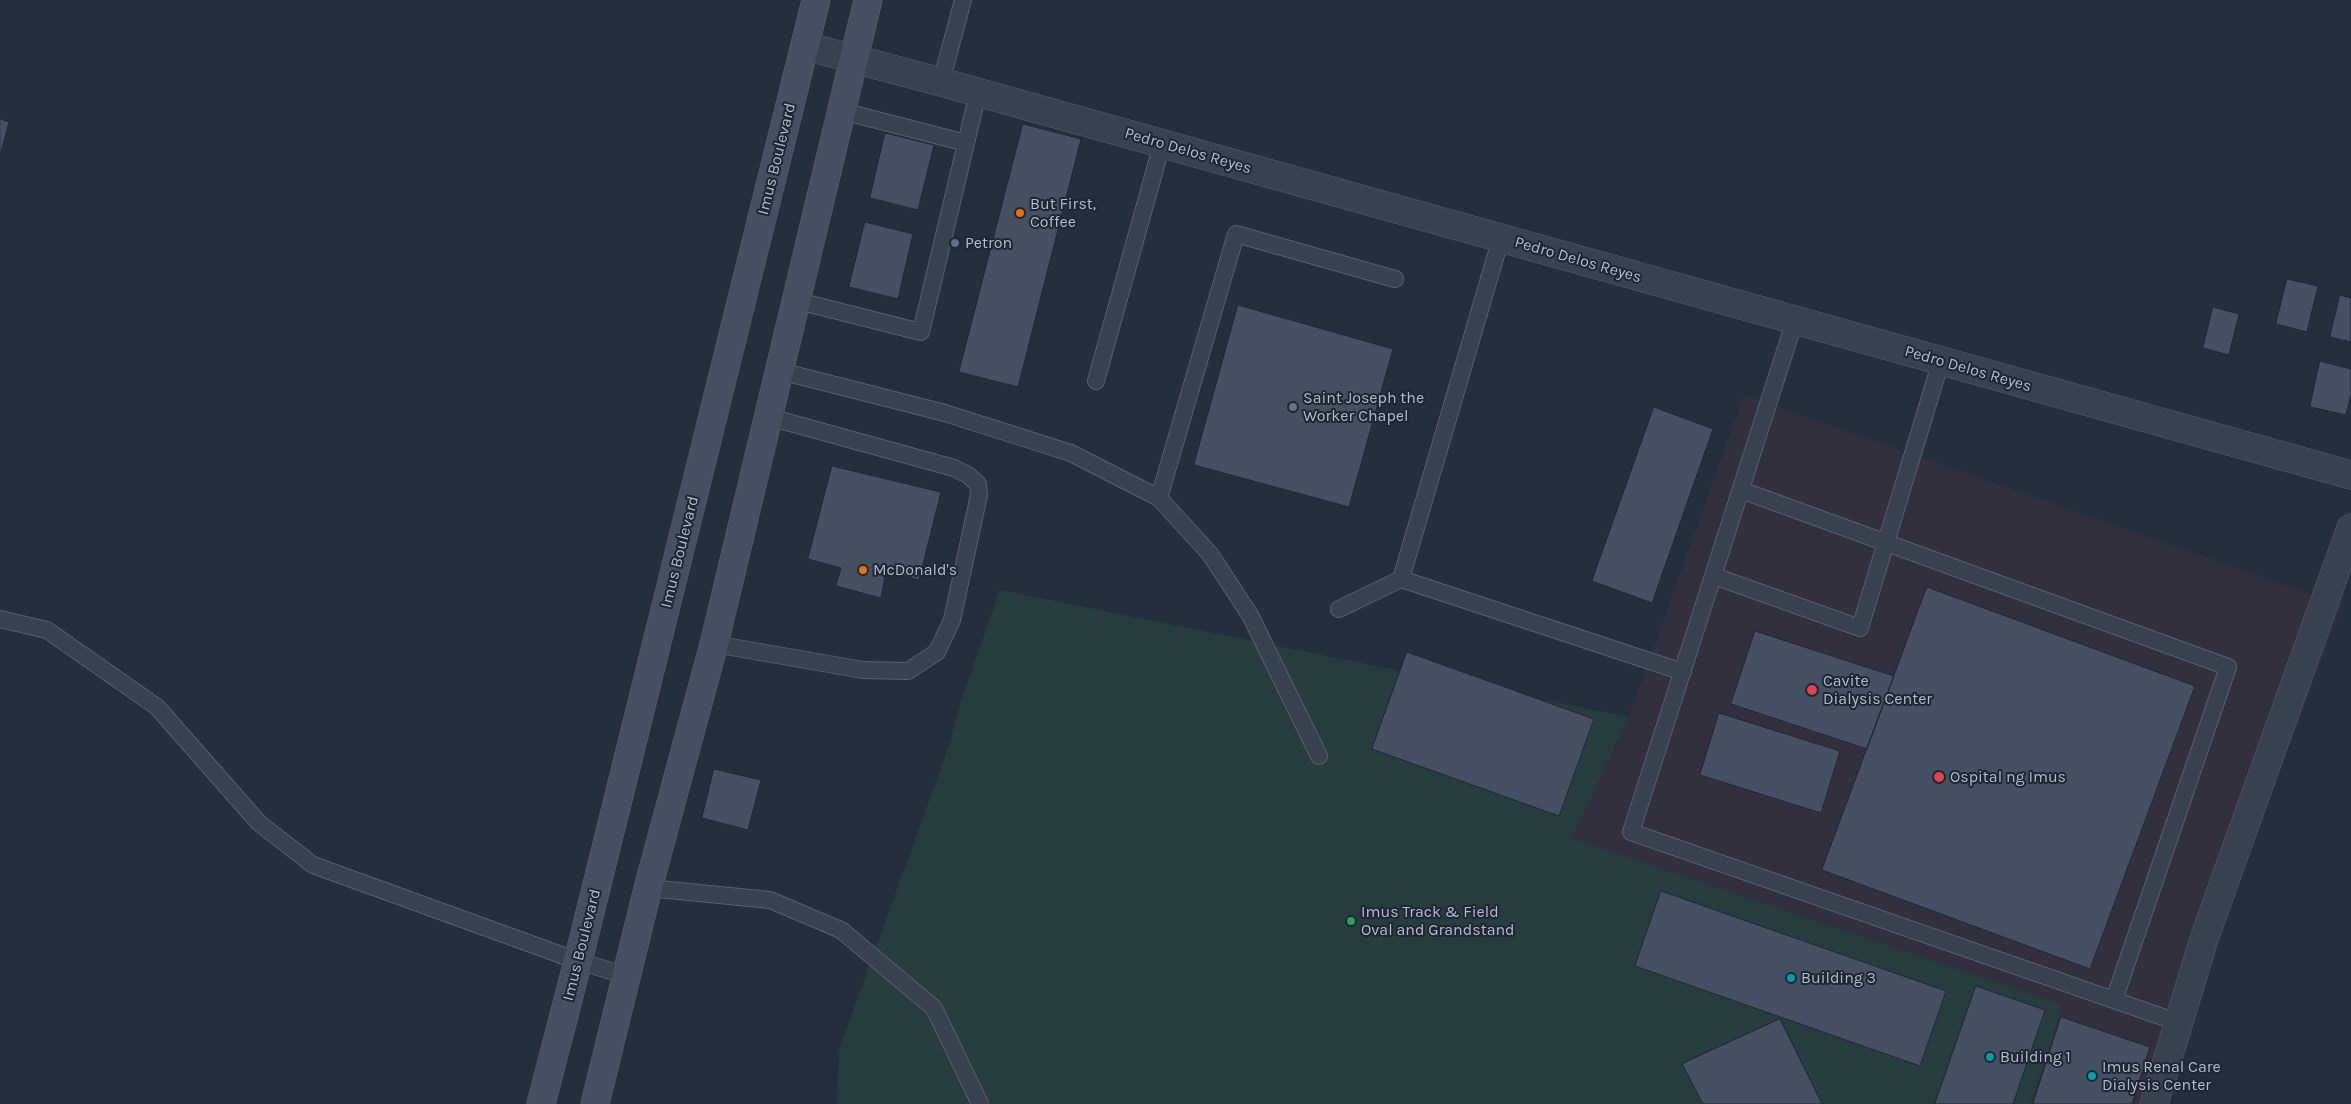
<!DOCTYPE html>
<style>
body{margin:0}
canvas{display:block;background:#242f3e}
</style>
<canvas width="2351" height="1104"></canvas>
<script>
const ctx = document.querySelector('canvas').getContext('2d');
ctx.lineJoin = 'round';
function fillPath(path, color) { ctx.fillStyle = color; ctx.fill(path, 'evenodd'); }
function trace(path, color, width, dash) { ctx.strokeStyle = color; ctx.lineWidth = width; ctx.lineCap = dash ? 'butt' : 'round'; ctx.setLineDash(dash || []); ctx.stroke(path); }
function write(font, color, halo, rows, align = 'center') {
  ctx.font = font + ' Karla,sans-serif'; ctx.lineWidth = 4; ctx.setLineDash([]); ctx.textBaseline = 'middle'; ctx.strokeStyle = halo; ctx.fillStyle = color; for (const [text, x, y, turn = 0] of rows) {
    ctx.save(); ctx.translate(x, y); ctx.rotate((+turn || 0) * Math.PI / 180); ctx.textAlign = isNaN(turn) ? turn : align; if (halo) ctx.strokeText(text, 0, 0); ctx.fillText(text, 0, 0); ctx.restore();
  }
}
const medical = new Path2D(`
 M1744 395 2342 605 2155 1104H2030L2063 1005 1572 838 1629 717Z`);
const green = new Path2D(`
 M1000 590 1629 717 1572 838 2063 1005 2030 1104H837L839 1050 951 740 959 707Z`);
const building = new Path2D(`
 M0 119 9 122 0 156Z
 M1023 124 1081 139 1018 387 959 372Z
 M885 133 934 145 918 210 870 198Z
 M865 222 913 234 898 299 849 287Z
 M2287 279 2318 286 2307 332 2276 324Z
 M2340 295 2351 298V342L2330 337Z
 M1238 305 1393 349 1349 507 1194 465Z
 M2213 307 2239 314 2229 355 2203 348Z
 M2320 361 2351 369V394L2346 415 2310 407Z
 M1654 407 1713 429 1652 603 1592 581Z
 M832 466 941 492 919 580 886 571 881 598 836 586 841 568 808 559Z
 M1927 587 2195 686 2090 969 1822 870Z
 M1755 631 1894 676 1867 749 1731 704Z
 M1407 652 1594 719 1559 816 1372 749Z
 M1719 713 1840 751 1821 813 1700 775Z
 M714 769 761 780 748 830 702 818Z
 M1661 891 1946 991 1920 1066 1635 966Z
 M1976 986 2045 1010 2013 1104H1935Z
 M2061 1017 2150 1047 2132 1104H2033Z
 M1780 1019 1822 1104H1703L1682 1064Z`);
const lane = new Path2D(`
 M941 82 963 0
 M842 111 966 143
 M1501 238 1401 579 1683 672
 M798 301 921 332 978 93
 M1795 320 1631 832 2177 1022
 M780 371 945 413 1071 453 1159 498 1210 554 1250 615 1319 756
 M1096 381 1162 144
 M1741 490 2228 667 2114 1000
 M1159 498 1236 234 1395 279
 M1714 576 1860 628 1941 361
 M1339 609 1401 579
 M0 619 47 630 157 707 259 823 313 865 578 961 627 976
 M714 644 863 670 908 671 937 652 952 620 979 495 978 484 968 475 954 468 769 417
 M648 888 770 900 841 930 934 1008 980 1104`);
const street = new Path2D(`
 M805 46 941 82 2351 475
 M2154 1104 2205 936 2351 528`);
const secondary = new Path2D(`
 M541 1104 578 961 816 0
 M595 1104 648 888 714 644 868 0`);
const markers = [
 [1020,213,5,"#e8710a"],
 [955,243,5,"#5c6f8a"],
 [1293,407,5,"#6b7280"],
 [863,570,5,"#e8710a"],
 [1812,690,6,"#e0444e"],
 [1939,777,6,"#e0444e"],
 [1351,921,5,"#2e9e5b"],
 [1791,978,5,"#0f9aa8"],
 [1990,1057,5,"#0f9aa8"],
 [2092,1076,5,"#0f9aa8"]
];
const streetNames = [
 ["Pedro Delos Reyes",1188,151,16],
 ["Imus Boulevard",777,159,-76],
 ["Pedro Delos Reyes",1578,260,16],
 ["Pedro Delos Reyes",1968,369,16],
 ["Imus Boulevard",680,552,-76],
 ["Imus Boulevard",582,945,-76]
];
const poiNames = [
 ["But First,",1030,204],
 ["Coffee",1030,222],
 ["Petron",965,243],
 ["Saint Joseph the",1303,398],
 ["Worker Chapel",1303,416],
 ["McDonald's",873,570],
 ["Cavite",1823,681],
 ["Dialysis Center",1823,699],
 ["Ospital ng Imus",1950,777],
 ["Imus Track & Field",1361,912],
 ["Oval and Grandstand",1361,930],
 ["Building 3",1801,978],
 ["Building 1",2000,1057],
 ["Imus Renal Care",2102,1067],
 ["Dialysis Center",2102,1085]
];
fillPath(medical, '#32303f');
fillPath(green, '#263c3f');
fillPath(building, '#455162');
trace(building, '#1f2835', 1);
trace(lane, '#565f6c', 18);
trace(street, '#565f6c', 29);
trace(secondary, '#565f6c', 29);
trace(lane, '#38414e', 16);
trace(street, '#38414e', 28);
trace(secondary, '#465061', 28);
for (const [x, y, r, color] of markers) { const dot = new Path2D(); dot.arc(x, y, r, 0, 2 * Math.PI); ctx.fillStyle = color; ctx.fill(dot); trace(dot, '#1d2633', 2); }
write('16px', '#b4bcc9', '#1d2633', streetNames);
write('16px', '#b4bcc9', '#1d2633', poiNames, 'left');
</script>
